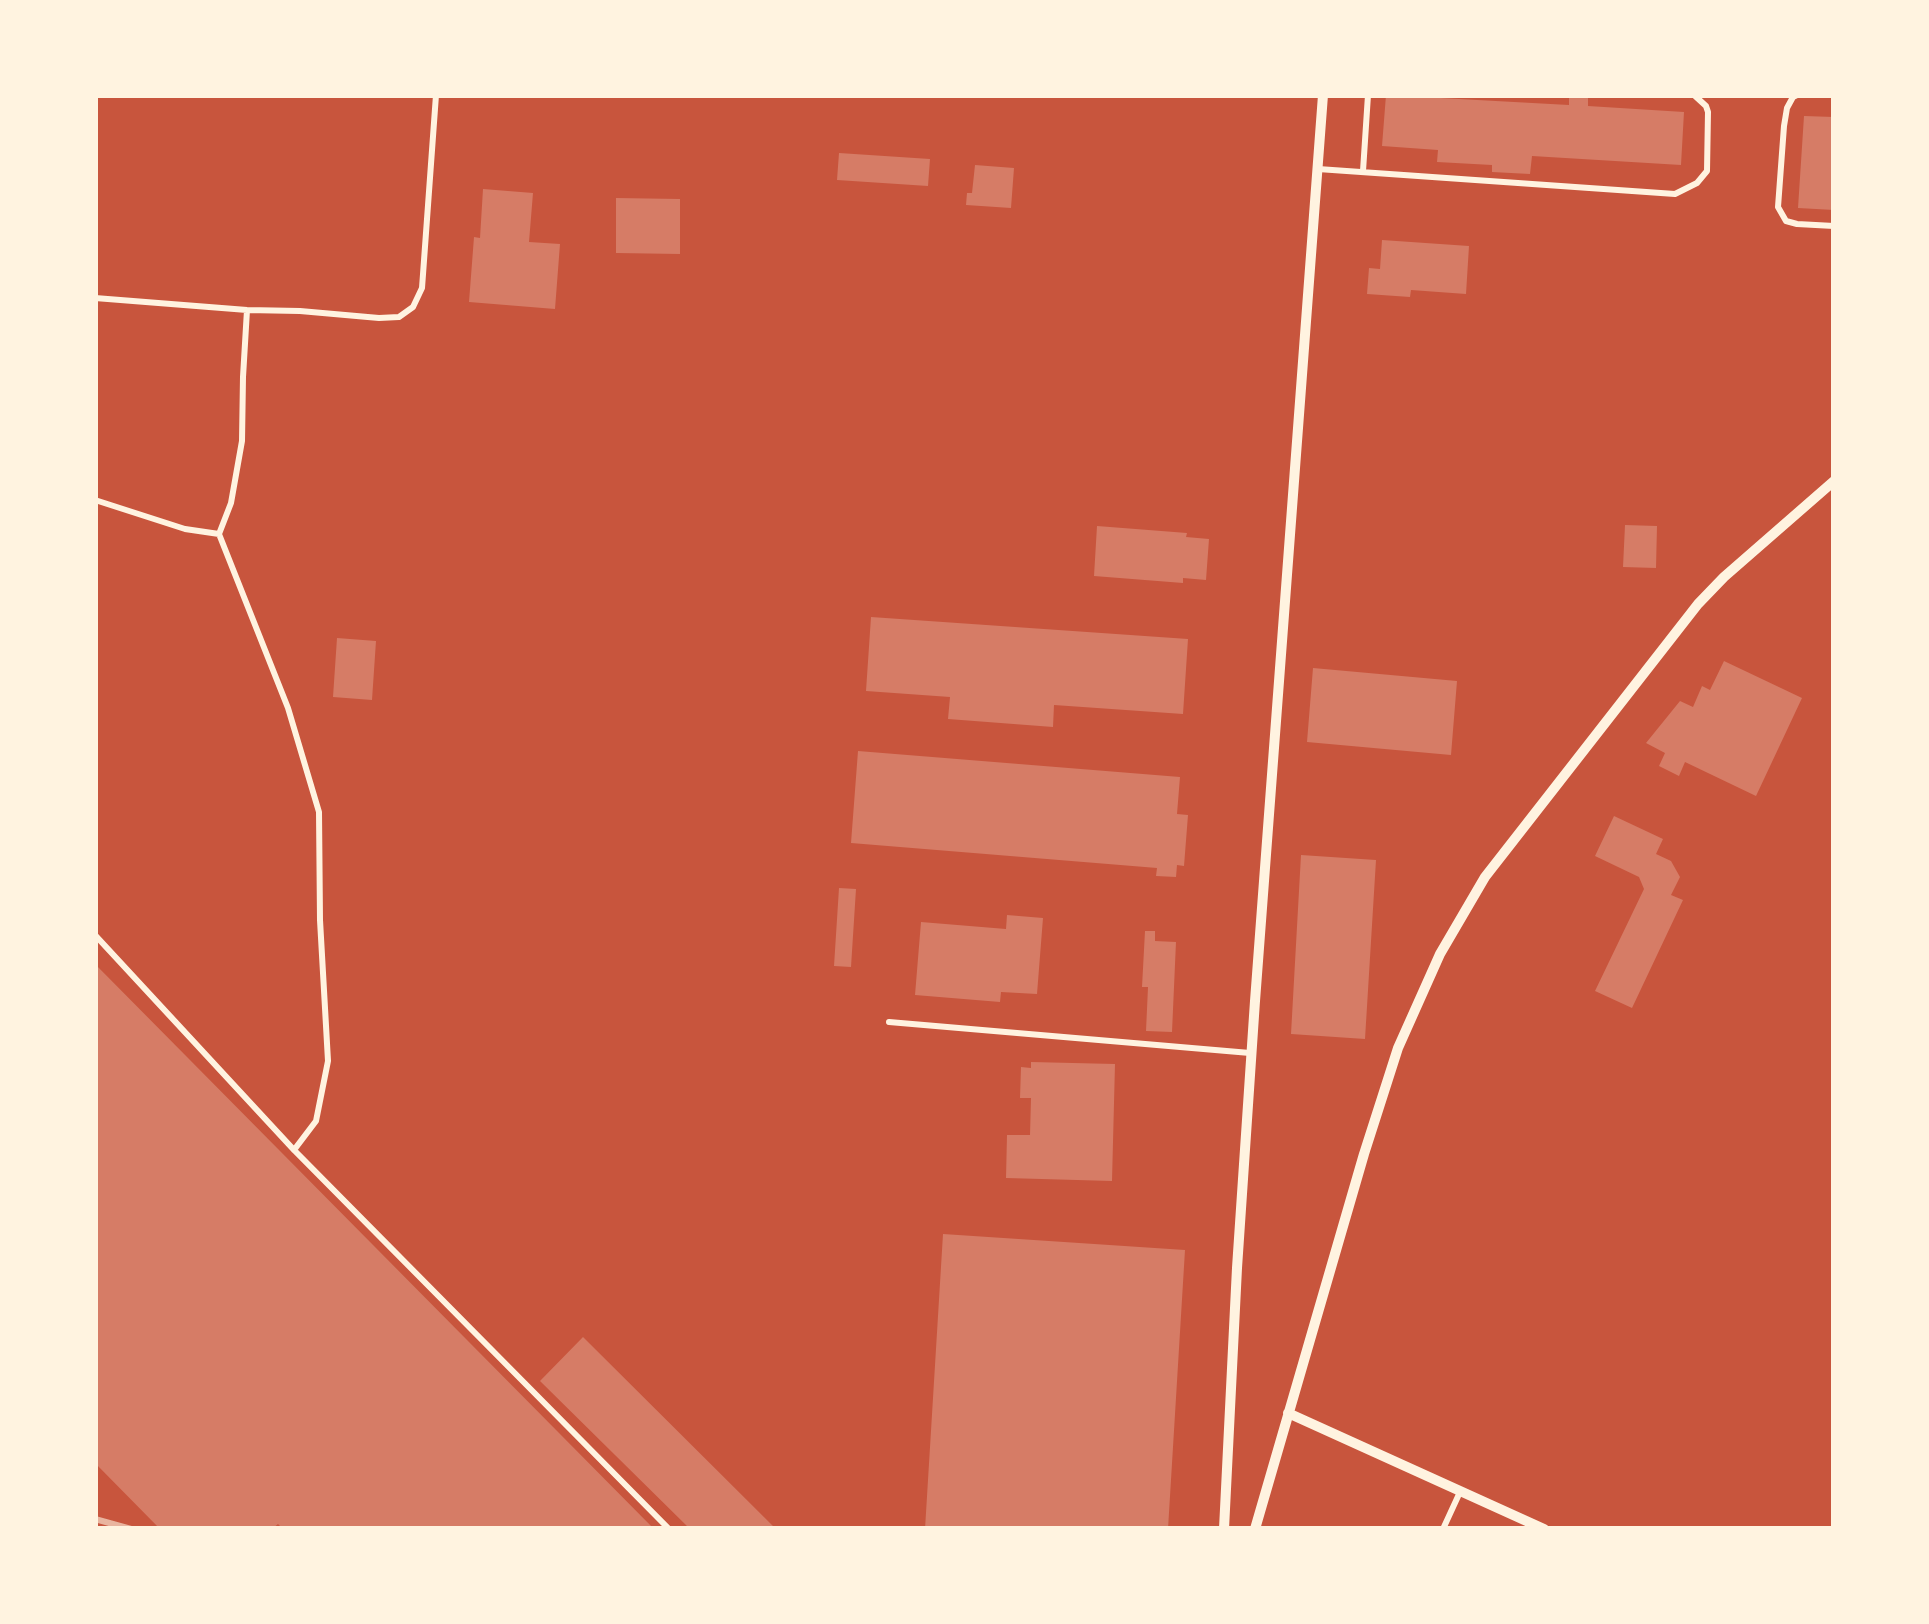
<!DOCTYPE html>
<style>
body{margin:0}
#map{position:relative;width:1929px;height:1624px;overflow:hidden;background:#c8553d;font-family:Merriweather,serif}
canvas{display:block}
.frame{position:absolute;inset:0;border:98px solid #fff3e0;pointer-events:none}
</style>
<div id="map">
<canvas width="1929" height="1624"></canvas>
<div class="frame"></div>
</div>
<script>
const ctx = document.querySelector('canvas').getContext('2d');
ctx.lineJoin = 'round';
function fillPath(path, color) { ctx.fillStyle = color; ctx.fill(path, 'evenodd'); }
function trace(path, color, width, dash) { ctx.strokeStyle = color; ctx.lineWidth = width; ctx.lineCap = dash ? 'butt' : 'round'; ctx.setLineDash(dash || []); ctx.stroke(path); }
const building = new Path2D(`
 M1386 95 1569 105V95H1588V106L1684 112 1681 165 1532 156 1530 174 1492 172V165L1437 162 1438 150 1382 146Z
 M1804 116 1834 117V210L1798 208Z
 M839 153 930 159 928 186 837 180Z
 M975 165 1014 168 1011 208 966 205 967 193H972Z
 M483 189 533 193 529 242 560 244 555 309 469 302 474 237 480 238Z
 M616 198 680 199V254L616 253Z
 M1382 240 1469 246 1466 294 1411 290 1410 297 1367 294 1369 268 1380 269Z
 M1625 525 1657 526 1656 568 1623 567Z
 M1097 526 1187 533 1186 537 1209 539 1206 580 1183 578V583L1094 576Z
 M871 617 1188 639 1183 714 1054 705 1053 727 948 719 950 697 866 691Z
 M337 638 376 641 372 700 333 697Z
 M1724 661 1802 698 1756 796 1685 762 1679 776 1659 766 1665 753 1646 743 1680 701 1693 707 1702 686 1710 690Z
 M1313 668 1457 681 1451 755 1307 742Z
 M858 751 1180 777 1177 814 1188 815 1184 866 1177 865 1176 877 1156 876 1157 868 851 843Z
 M1614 816 1663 839 1656 854 1671 861 1680 877 1671 895 1683 900 1632 1008 1595 991 1644 889 1639 877 1595 856Z
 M1301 855 1376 860 1365 1039 1291 1034Z
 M839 888 856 889 851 967 834 966Z
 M1007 915 1043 918 1037 994 1001 992 1000 1002 915 995 921 922 1006 929Z
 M1145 931H1155V941L1176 942 1172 1032 1146 1031 1148 987H1142Z
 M95 964 654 1529H283L278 1524 272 1529H160L95 1463Z
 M1031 1062 1115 1064 1112 1181 1006 1178 1007 1135H1030L1031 1098H1020L1021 1067 1031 1068Z
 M943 1234 1185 1250 1168 1529H925Z
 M583 1337 776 1529H690L540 1381Z`);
const service = new Path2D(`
 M1797 95 1793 97 1787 108 1784 126 1778 207 1786 221 1797 224 1834 226
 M1318 169 1675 194 1697 183 1707 171 1708 112 1706 106 1694 95
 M1363 171 1368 95
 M95 298 247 310 300 311 379 318 399 317 413 307 422 288 436 95
 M247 310 243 377 242 441 231 503 219 534 288 708 319 812 320 920 328 1061 316 1121 294 1150
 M95 500 185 529 219 534
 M95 935 294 1150 669 1529
 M889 1022 1250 1053
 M1443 1529 1460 1492`);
const minor = new Path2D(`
 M1288 1413 1544 1529
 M1224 1529 1237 1268 1255 1001 1323 95
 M1255 1529 1364 1154 1398 1048 1440 954 1485 877 1698 604 1724 577 1834 481`);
const rail = new Path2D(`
 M95 1519 131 1529`);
fillPath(building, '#d67c66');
trace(service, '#fff3e0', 6);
trace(minor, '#fff3e0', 10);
trace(rail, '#e9b49f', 6);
</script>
